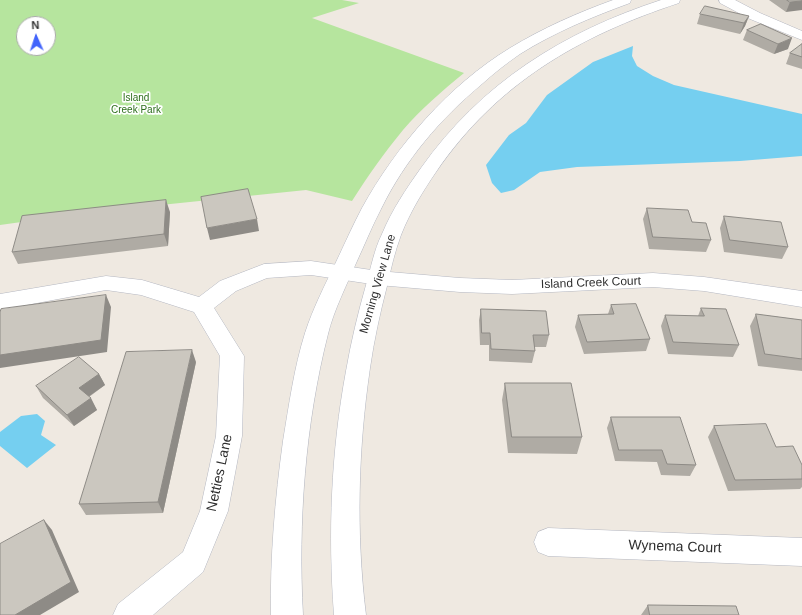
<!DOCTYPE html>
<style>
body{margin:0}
#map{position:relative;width:802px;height:615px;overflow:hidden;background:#efe9e1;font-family:Arial,sans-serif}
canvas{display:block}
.north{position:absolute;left:16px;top:16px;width:40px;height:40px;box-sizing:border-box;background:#fff;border:1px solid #ababab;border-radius:50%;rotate:357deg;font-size:11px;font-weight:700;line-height:16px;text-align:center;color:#2e2e2e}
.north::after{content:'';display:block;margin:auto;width:14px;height:18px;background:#4264fb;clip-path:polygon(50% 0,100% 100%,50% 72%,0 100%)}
</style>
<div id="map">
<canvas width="802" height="615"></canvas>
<div class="north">N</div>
</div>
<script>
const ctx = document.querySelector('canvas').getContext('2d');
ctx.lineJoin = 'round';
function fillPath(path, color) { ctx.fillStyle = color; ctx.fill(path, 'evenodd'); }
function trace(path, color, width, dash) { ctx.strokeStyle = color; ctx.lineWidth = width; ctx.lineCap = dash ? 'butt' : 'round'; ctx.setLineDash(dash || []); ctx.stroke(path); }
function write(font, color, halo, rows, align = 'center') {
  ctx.font = font + ' Arial,sans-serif'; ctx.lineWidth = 3.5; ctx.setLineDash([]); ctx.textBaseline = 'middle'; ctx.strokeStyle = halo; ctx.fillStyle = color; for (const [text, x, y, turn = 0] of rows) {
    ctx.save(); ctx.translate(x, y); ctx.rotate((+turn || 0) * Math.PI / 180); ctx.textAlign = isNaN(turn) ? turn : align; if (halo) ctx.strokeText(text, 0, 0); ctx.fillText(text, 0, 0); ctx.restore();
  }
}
const green = new Path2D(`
 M0 0H342L359 3 312 18 464 73C442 91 421 109 403 130 384 153 368 176 352 201L306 190 93 212 0 225ZM24 24H48V48H24Z`);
const water = new Path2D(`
 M633 46 632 56 637 66 653 76 674 85 802 114V156L740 161 577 167 540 172 514 190 501 193 492 183 486 165 509 135 526 123 547 95 593 62Z
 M37 414 45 421 41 435 56 445 27 468 0 446V432L21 416Z`);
const street = new Path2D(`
 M719 0H735L760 13 802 31V40L750 19 720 3Z
 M311 261 378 271 460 278 512 280 653 273 704 277 802 291V307L704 291 653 287 512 294 460 292 378 285 311 275 267 278 236 291 214 308 244 356 242 436 228 511 203 572 153 615H113L118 604 183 552 200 511 216 436 220 356 194 312 141 295 106 290 0 310V294L106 276 142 280 199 297 220 281 264 264Z
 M548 528 802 538V566L548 556 538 552 534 542 538 532Z`);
const secondary = new Path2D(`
 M613 0H631L630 3C592 17 555 32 520 54 507 63 494 73 482 84 440 119 405 160 381 209 372 226 365 244 357 261 348 282 333 312 328 334 305 425 298 521 303 615H271C270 557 275 499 283 441 289 405 294 368 305 333 313 308 326 283 337 260 345 243 353 225 362 208 396 146 449 85 510 48 543 28 577 13 613 0Z
 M661 0H680L679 3C579 36 497 83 436 172 423 191 410 212 401 235 395 251 391 268 387 286 380 313 374 340 370 368 358 450 356 533 366 615H334C328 533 331 452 346 371 351 342 358 313 366 285 371 268 374 250 382 234 392 210 406 189 421 168 481 83 563 32 661 0Z`);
const wall = new Path2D(`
 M769 0H802L786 12Z
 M700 14 749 16 745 26 740 34 697 24Z
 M761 24 788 49 774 54 743 40 747 30Z
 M802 44V69L786 64 790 53Z
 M647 208 692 222 711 240 706 252 649 249 643 219Z
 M170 212 168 246 18 264 12 252Z
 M724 216 788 247 782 259 724 252 720 228Z
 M611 305 650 339 646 351 584 354 575 327 578 315 608 314Z
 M701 308 739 345 733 357 668 354 661 326 665 315 698 316Z
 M481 309 549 335 546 347H534L535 351 532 363 489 361V345H480L479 320Z
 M756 314 802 320V371L758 366 750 326Z
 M196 362 163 513 86 515 79 504Z
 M99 374 105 385 89 397 97 410 74 426 43 398 36 386Z
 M505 383 582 437 577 454 508 453 502 400Z
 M611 417 696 465 690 476 661 475 657 462 615 461 607 428Z
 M714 426 802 465V487L800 489 728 491 708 437Z
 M648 605 739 615H641Z`);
const shadedWall = new Path2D(`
 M802 0V10L786 12 790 2Z
 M749 16 745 26 740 34 744 23Z
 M792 38 788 49 774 54 778 44Z
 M166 200 170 212 168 246 164 234Z
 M257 219 259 231 210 240 207 228Z
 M106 295 111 307 107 352 0 368V355Z
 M192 350 196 362 163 513 158 502Z
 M99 374 105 385 85 399 79 388Z
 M91 398 97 410 74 426 67 415Z
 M44 520 52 530 79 592 40 615H15Z`);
const building = new Path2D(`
 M787 0H802V1L790 2Z
 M705 6 749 16 744 23 700 14Z
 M761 24 792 38 778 44 747 30Z
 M802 44V57L790 53Z
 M248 189 257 219 207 228 201 197Z
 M166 200 164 234 12 252 22 216Z
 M647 208 688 210 692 222 706 223 711 240 653 237Z
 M724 216 781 222 788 247 730 240Z
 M106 295 101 340 0 355V312L1 309Z
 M636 304 650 339 587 342 578 315 614 314 611 305Z
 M701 308 726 309 739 345 673 342 665 315 704 316Z
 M481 309 546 311 549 335H533L535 351 491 349 490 333H482Z
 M756 314 802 320V359L765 354Z
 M192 350 158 502 79 504 126 352Z
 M79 357 99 374 79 388 91 398 67 415 36 386Z
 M505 383H571L582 437H512Z
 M611 417H680L696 465 667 464 662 450H619Z
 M766 424 776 447 793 446 802 465V479L735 480 714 426Z
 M44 520 71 582 15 615H0V544Z
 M648 605 736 606 739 615H650Z`);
const farParknames = [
 ["Island",136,98],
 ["Creek Park",136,110]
];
const streetNames = [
 ["Island Creek Court",591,283,-2],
 ["Morning View Lane",378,284,-74]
];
const nearStreetnames = [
 ["Netties Lane",220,473,-78],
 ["Wynema Court",675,547,2]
];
fillPath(green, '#b6e59e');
fillPath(water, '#75cff0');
trace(street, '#b4b7c1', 1);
trace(secondary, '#b4b7c1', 1);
fillPath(street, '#fff');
fillPath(secondary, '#fff');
fillPath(wall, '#afaba4');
fillPath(shadedWall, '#8e8b86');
fillPath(building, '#cbc7bf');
trace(building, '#8e8b86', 1);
write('10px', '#2c6e1b', '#fff', farParknames);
write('12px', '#2e2e2e', '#fff', streetNames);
write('14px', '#2e2e2e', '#fff', nearStreetnames);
</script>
